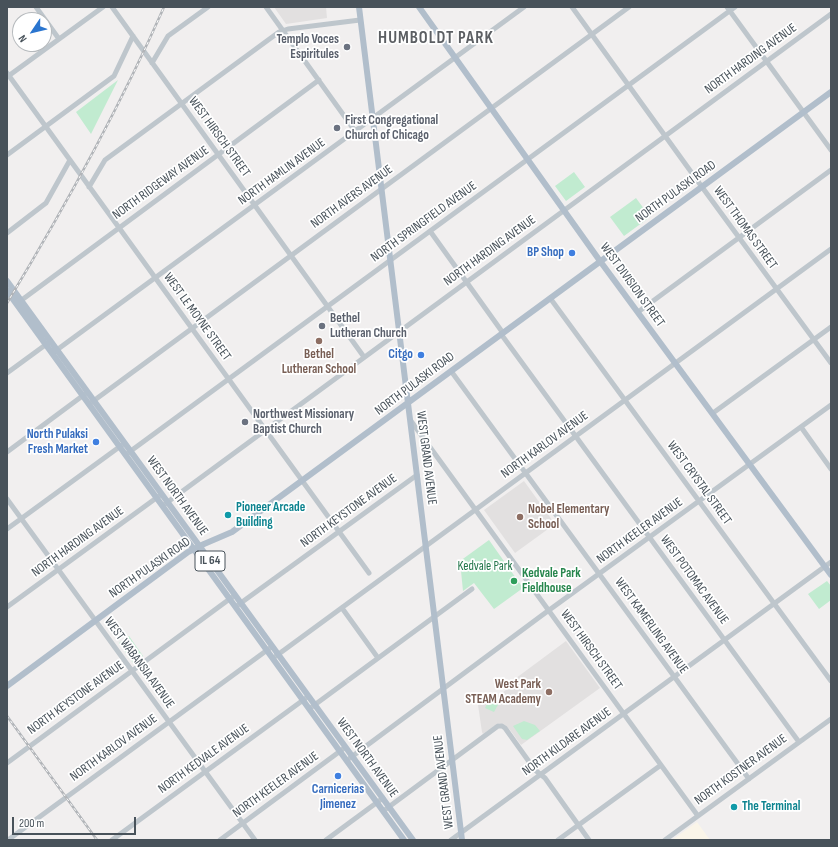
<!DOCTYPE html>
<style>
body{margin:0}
#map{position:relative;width:838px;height:847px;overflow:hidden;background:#f1efef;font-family:"Sofia Sans Condensed",sans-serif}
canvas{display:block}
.frame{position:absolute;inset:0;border:8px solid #48525a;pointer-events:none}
.north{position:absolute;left:12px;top:12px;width:40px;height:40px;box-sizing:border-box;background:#fff;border:1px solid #b6babd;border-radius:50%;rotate:235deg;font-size:11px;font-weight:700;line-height:16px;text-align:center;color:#48525a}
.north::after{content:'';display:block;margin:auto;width:14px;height:18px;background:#2a75cf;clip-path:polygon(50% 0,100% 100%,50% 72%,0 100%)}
.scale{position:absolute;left:12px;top:817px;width:124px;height:18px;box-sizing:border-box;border:2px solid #48525a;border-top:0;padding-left:5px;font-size:12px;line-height:14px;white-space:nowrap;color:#48525a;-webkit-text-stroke:3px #fff;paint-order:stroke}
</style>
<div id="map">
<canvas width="838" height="847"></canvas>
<div class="frame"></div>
<div class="north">N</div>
<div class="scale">200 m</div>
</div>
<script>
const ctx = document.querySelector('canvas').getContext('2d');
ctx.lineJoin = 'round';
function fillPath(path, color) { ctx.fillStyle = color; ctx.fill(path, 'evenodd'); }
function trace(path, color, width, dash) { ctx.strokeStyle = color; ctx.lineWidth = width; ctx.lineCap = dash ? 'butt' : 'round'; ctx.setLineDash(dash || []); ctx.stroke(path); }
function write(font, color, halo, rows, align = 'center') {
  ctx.font = font + ' "Sofia Sans Condensed",sans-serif'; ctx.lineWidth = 3.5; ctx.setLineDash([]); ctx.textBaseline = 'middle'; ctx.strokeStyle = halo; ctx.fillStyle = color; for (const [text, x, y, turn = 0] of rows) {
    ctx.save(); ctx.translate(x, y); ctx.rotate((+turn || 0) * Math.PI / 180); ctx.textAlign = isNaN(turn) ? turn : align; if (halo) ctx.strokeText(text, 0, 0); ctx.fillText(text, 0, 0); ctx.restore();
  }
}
const commercial = new Path2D(`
 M697 822 710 840H672Z`);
const education = new Path2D(`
 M274 7H326L327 18 286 24Z
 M524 481 555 524 515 553 484 510Z
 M566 641 600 688 521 745 510 730 505 725 499 723 483 734 482 732 478 705 492 694 495 698 506 690 504 687Z`);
const green = new Path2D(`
 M118 80 91 134 76 112Z
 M574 172 585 187 566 201 555 186Z
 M636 198 650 217 624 236 610 217Z
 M489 540 523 588 494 609 474 583 463 591 460 561Z
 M827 581 831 586V600L819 609 808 594Z
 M129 636 143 656 133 663 119 643Z
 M490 698 499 703 494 712 485 708Z
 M524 721 535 725 540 731 527 740 522 739 513 726Z`);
const minor = new Path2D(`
 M36 7 59 39
 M112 7 364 357
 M266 7 355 131
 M572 7 702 187 831 363
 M727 7 831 150
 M152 63 168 36 208 7
 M7 73 369 573
 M7 77 103 7
 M7 155 114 76 133 36
 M89 187 105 160 279 32 288 29 360 20
 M430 231 503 333
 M7 233 46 203 70 160
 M550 298 831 681
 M19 302 319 80
 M638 312 831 170
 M501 334 799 742
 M54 352 524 7
 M451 371 749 779
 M7 373 48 343
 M92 402 629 7
 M713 413 831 327
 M411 421 698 816
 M801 427 831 469
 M7 452 85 394
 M128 453 735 7
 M7 499 255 840
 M165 504 831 14
 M7 529 122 445
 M238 605 417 475
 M7 607 159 496
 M342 608 378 658
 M276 656 831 249
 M309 709 472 589
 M350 758 541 616 831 405
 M7 763 235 595
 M386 809 498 726H502L505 728 535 770 545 778 589 840
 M8 840 270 648
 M112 840 306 698
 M220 840 343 749
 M326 840 383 798
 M451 840 831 562
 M558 840 661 765
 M665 840 831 719`);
const major = new Path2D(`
 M359 7 462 840
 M419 7 600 261 831 575
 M7 281 413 840
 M7 291 404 840
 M7 686 188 552 204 544 232 532 831 92`);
const rail = new Path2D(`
 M7 303C65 207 119 109 164 7
 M7 716 97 840`);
const markers = [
 [347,47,4,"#6b7280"],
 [337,128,4,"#6b7280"],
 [572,253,4,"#3f7fe0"],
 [322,326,4,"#6b7280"],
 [319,341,4,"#8d6e63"],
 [421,355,4,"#3f7fe0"],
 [245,422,4,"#6b7280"],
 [96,442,4,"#3f7fe0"],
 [228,515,4,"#0f9aa8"],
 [520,517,4,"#8d6e63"],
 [514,581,4,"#2e9e5b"],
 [549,692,4,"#8d6e63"],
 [338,776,4,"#3f7fe0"],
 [734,807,4,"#0f9aa8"]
];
const shields = [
 [210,561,30]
];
const shieldNames = [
 ["IL 64",210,561]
];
const worshipNames = [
 ["Templo Voces",339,40,"right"],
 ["Espiritules",339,55,"right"],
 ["First Congregational",345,121],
 ["Church of Chicago",345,136],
 ["Bethel",330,319],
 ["Lutheran Church",330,334],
 ["Northwest Missionary",253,415],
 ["Baptist Church",253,430]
];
const streetNames = [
 ["NORTH HARDING AVENUE",751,59,-36],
 ["WEST HIRSCH STREET",219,137,54],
 ["NORTH HAMLIN AVENUE",282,172,-36],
 ["NORTH RIDGEWAY AVENUE",161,183,-36],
 ["NORTH PULASKI ROAD",676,192,-36],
 ["NORTH AVERS AVENUE",352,197,-36],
 ["NORTH SPRINGFIELD AVENUE",424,222,-36],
 ["WEST THOMAS STREET",745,228,54],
 ["NORTH HARDING AVENUE",490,251,-36],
 ["WEST DIVISION STREET",632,285,54],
 ["WEST LE MOYNE STREET",197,317,54],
 ["NORTH PULASKI ROAD",415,384,-37],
 ["NORTH KARLOV AVENUE",545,445,-36],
 ["WEST GRAND AVENUE",426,458,83],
 ["WEST CRYSTAL STREET",699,483,54],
 ["WEST NORTH AVENUE",177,496,54],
 ["NORTH KEYSTONE AVENUE",349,511,-36],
 ["NORTH KEELER AVENUE",640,531,-36],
 ["NORTH HARDING AVENUE",78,542,-36],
 ["NORTH PULASKI ROAD",150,568,-35],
 ["WEST POTOMAC AVENUE",694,580,54],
 ["WEST KAMERLING AVENUE",651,626,54],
 ["WEST HIRSCH STREET",591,650,54],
 ["WEST WABANSIA AVENUE",139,663,54],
 ["NORTH KEYSTONE AVENUE",76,698,-36],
 ["NORTH KILDARE AVENUE",567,742,-36],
 ["NORTH KARLOV AVENUE",114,748,-36],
 ["WEST NORTH AVENUE",367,758,54],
 ["NORTH KEDVALE AVENUE",204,759,-36],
 ["NORTH KOSTNER AVENUE",741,770,-36],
 ["WEST GRAND AVENUE",444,782,-97],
 ["NORTH KEELER AVENUE",276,785,-36]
];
const shopNames = [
 ["BP Shop",564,253],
 ["Citgo",413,355],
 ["North Pulaksi",88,435],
 ["Fresh Market",88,450],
 ["Carnicerias",338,790,"center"],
 ["Jimenez",338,805,"center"]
];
const educationNames = [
 ["Bethel",319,355],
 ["Lutheran School",319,370],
 ["Nobel Elementary",528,510,"left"],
 ["School",528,525,"left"],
 ["West Park",541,685,"right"],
 ["STEAM Academy",541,700,"right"]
];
const cultureNames = [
 ["Pioneer Arcade",236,508],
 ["Building",236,523],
 ["The Terminal",742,807]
];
const parkNames = [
 ["Kedvale Park",485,567]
];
const leisureNames = [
 ["Kedvale Park",522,574],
 ["Fieldhouse",522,589]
];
const districtNames = [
 ["HUMBOLDT PARK",436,39]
];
fillPath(commercial, '#faf5e9');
fillPath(education, '#e2e0e0');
fillPath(green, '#c1ebd0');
trace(minor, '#bec6cc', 5);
trace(major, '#b1becb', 6);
trace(rail, '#b1b4b8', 2.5);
trace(rail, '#fff', 1, [3]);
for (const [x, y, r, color] of markers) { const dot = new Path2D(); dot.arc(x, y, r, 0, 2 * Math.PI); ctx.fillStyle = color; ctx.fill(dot); trace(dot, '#fff', 1.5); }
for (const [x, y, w] of shields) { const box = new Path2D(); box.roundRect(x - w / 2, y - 10, w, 20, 3); ctx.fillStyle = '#fff'; ctx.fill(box); trace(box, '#48525a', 1); }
write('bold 12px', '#48525a', null, shieldNames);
write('bold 13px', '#5b616d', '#fff', worshipNames, 'left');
write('13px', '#48525a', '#fff', streetNames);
write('bold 13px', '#366cbe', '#fff', shopNames, 'right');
write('bold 13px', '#785e54', '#fff', educationNames);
write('bold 13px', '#0d838f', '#fff', cultureNames, 'left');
write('13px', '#207549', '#fff', parkNames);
write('bold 13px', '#27864d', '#fff', leisureNames, 'left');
ctx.letterSpacing = '1px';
write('bold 17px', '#5c5f63', '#fff', districtNames);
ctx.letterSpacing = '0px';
</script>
